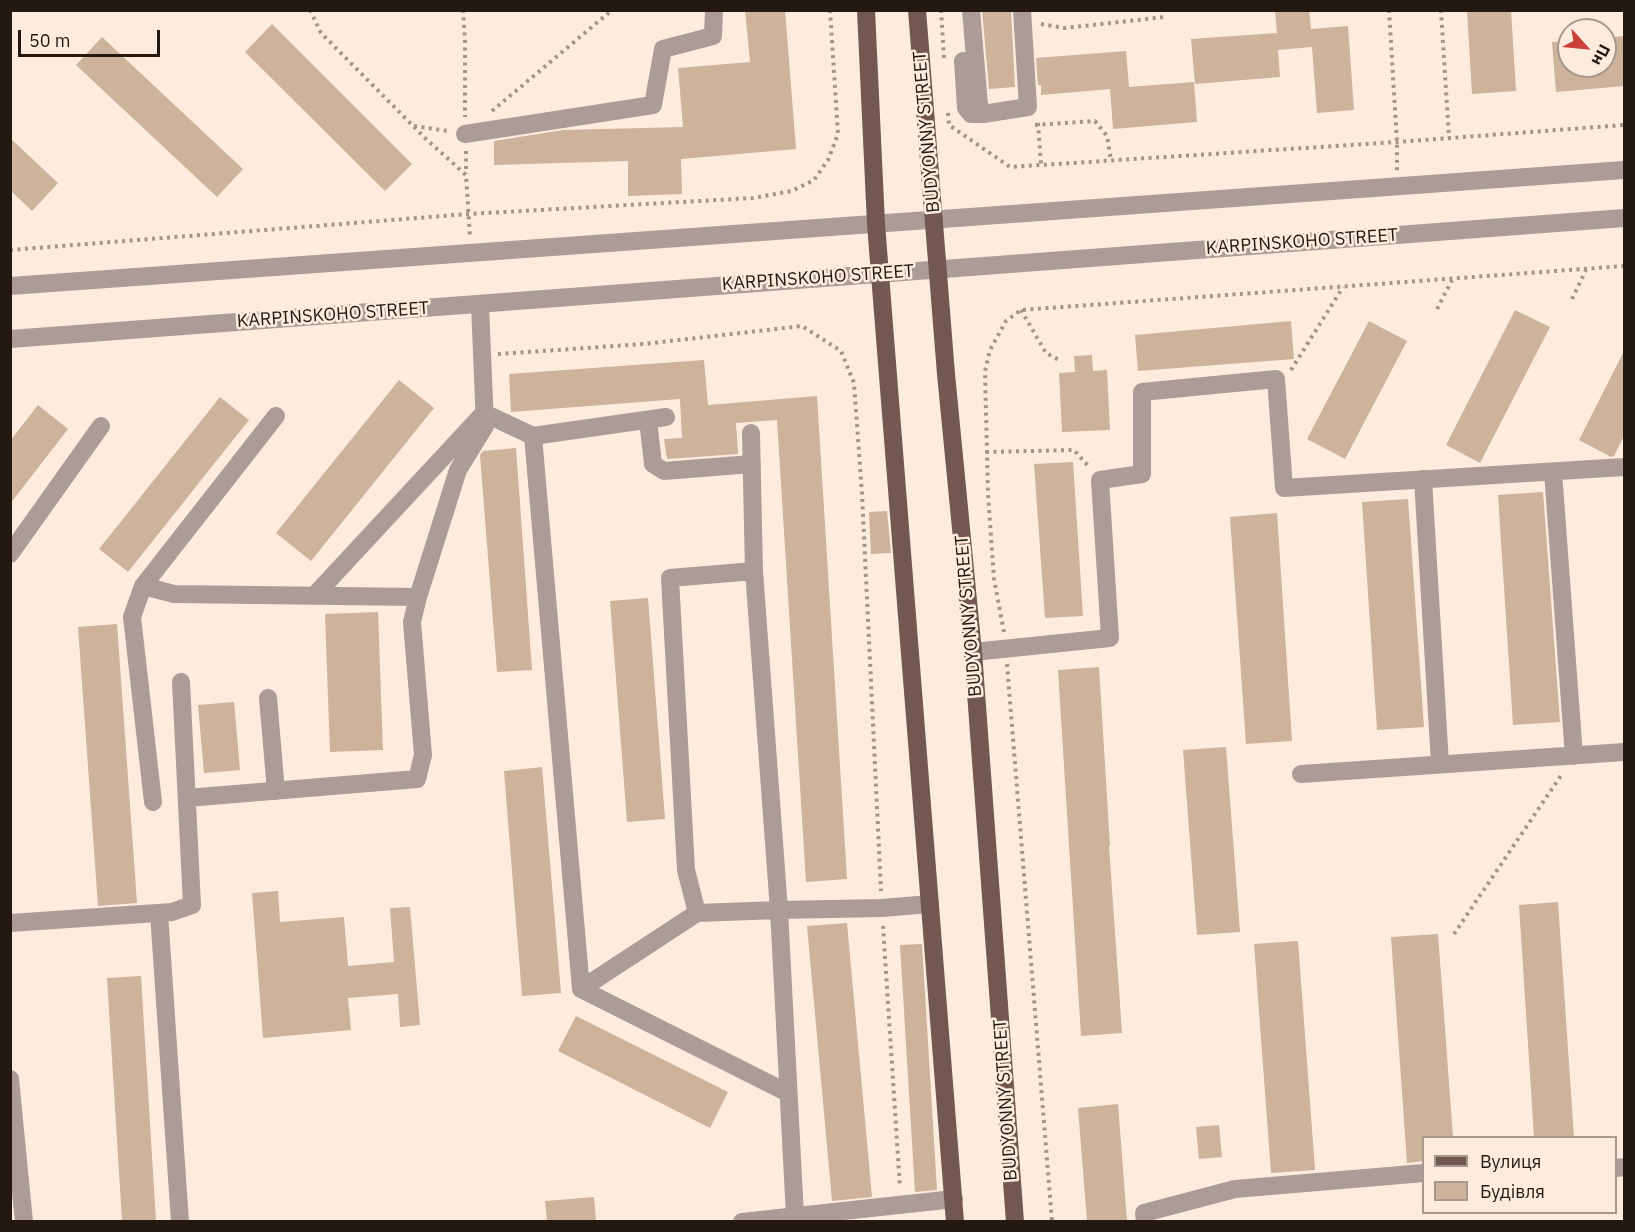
<!DOCTYPE html>
<meta charset="utf-8">
<style>
body{margin:0}
#map{position:relative;width:1635px;height:1232px;overflow:hidden;background:#fdecde;font-family:"IBM Plex Sans",sans-serif}
canvas{display:block}
.frame{position:absolute;inset:0;border:12px solid #231911;pointer-events:none}
.legend{position:absolute;left:1422px;top:1136px;width:195px;height:78px;box-sizing:border-box;background:#fdecde;border:2px solid #a6988c;margin:0;padding:8px 10px;list-style:none;font-size:18px;color:#231911}
.legend li{display:flex;align-items:center;gap:12px;height:30px}
.legend b{width:30px;border:2px solid #a6988c}
.north{position:absolute;left:1557px;top:18px;width:60px;height:60px;box-sizing:border-box;background:#fdecde;border:2px solid #a6988c;border-radius:50%;rotate:117deg;font-size:16px;font-weight:700;line-height:24px;text-align:center;color:#231911}
.north::after{content:'';display:block;margin:auto;width:21px;height:27px;background:#cd3f39;clip-path:polygon(50% 0,100% 100%,50% 72%,0 100%)}
.scale{position:absolute;left:18px;top:30px;width:142px;height:27px;box-sizing:border-box;border:3px solid #231911;border-top:0;padding-left:8px;font-size:18px;line-height:21px;white-space:nowrap;color:#231911;-webkit-text-stroke:4px #fdecde;paint-order:stroke}
</style>
<div id="map">
<canvas width="1635" height="1232"></canvas>
<div class="frame"></div>
<ul class="legend">
<li><b style="height:8px;background:#725850"></b>Вулиця</li>
<li><b style="height:16px;background:#cdb29c"></b>Будівля</li>
</ul>
<div class="north">Пн</div>
<div class="scale">50 m</div>
</div>
<script>
const ctx = document.querySelector('canvas').getContext('2d');
ctx.lineJoin = 'round';
function fillPath(path, color) { ctx.fillStyle = color; ctx.fill(path, 'evenodd'); }
function trace(path, color, width, dash) { ctx.strokeStyle = color; ctx.lineWidth = width; ctx.lineCap = dash ? 'butt' : 'round'; ctx.setLineDash(dash || []); ctx.stroke(path); }
function write(font, color, halo, rows, align = 'center') {
  ctx.font = font + ' "IBM Plex Sans",sans-serif'; ctx.lineWidth = 5; ctx.setLineDash([]); ctx.textBaseline = 'middle'; ctx.strokeStyle = halo; ctx.fillStyle = color; for (const [text, x, y, turn = 0] of rows) {
    ctx.save(); ctx.translate(x, y); ctx.rotate((+turn || 0) * Math.PI / 180); ctx.textAlign = isNaN(turn) ? turn : align; if (halo) ctx.strokeText(text, 0, 0); ctx.fillText(text, 0, 0); ctx.restore();
  }
}
const building = new Path2D(`
 M745 10H785L796 149 681 159 682 194 628 196V161L494 165V141L563 130 683 127 678 68 750 62Z
 M982 10H1011L1015 87 989 89Z
 M1275 10H1309L1311 29 1348 26 1354 110 1317 113 1312 47 1278 50 1280 77 1195 84 1191 39 1277 33Z
 M1467 10H1511L1516 91 1472 94Z
 M272 24 412 164 385 191 245 52Z
 M1624 36V86L1556 92 1552 42 1569 41V66H1605V38Z
 M102 37 243 169 217 197 76 65Z
 M1126 51 1129 87 1194 82 1197 122 1113 129 1110 89 1041 95V85H1038L1036 58Z
 M10 138 58 183 32 211 10 190Z
 M1515 310 1550 327 1480 463 1446 445Z
 M1291 321 1294 359 1138 371 1135 335Z
 M1369 321 1407 341 1345 459 1307 439Z
 M1624 351V436L1614 456 1611 457 1579 440Z
 M1092 355 1093 371 1107 370 1110 430 1062 432 1059 373 1075 372 1074 356Z
 M704 360 708 405 817 396 847 879 806 882 777 420 736 423 738 454 667 459 664 439 682 438 680 399 511 412 509 374Z
 M399 380 434 408 311 561 276 533Z
 M220 397 249 420 128 572 99 549Z
 M38 405 68 429 10 504V441Z
 M516 448 532 670 497 672 480 455 483 451Z
 M1073 462 1083 616 1045 618 1034 464Z
 M1543 492 1560 722 1513 725 1498 495Z
 M1408 499 1424 727 1377 730 1362 502Z
 M887 511 891 553 871 554 869 512Z
 M1277 513 1292 741 1246 744 1230 517Z
 M648 598 665 819 627 822 610 601Z
 M378 612 383 750 330 752 325 614Z
 M117 624 137 903 98 906 78 627Z
 M1099 667 1110 846H1109L1122 1033 1081 1036 1058 670Z
 M234 702 240 770 204 773 198 705Z
 M1226 747 1240 932 1197 935 1183 750Z
 M542 767 561 993 522 996 504 771Z
 M278 891 280 922 344 917 348 966 394 962 390 908 410 907 420 1025 400 1027 398 994 348 998 351 1030 263 1038 252 893Z
 M1558 902 1574 1137H1534L1519 905Z
 M847 923 872 1197 832 1201 807 926Z
 M1438 934 1453 1137H1424V1161L1407 1163 1391 937Z
 M1298 941 1315 1170 1271 1173 1254 944Z
 M922 944 937 1190 915 1192 900 945Z
 M141 976 156 1221H122L107 978Z
 M576 1016 728 1092 710 1128 558 1051Z
 M1118 1104 1127 1221H1087L1078 1108Z
 M1219 1125 1222 1157 1199 1159 1196 1127Z
 M594 1197 596 1221H547L545 1201Z`);
const path = new Path2D(`
 M310 10 321 33 426 139 466 175 470 237
 M463 10 465 42V117
 M941 10 944 58
 M1389 10 1397 142V171
 M1441 10 1449 138
 M1041 24 1065 28 1165 17
 M492 111 612 10
 M948 113 949 125 1010 167 1397 142 1624 125
 M1038 123 1041 165
 M1035 125 1095 121 1107 136 1111 161
 M414 126 448 131
 M466 151V174
 M10 250 468 214 753 198 792 191 814 180 828 160 838 134 830 10
 M1572 299 1586 270
 M1437 309 1452 280
 M1021 310 1046 353 1059 360
 M498 354 644 344 802 326 841 351 854 383 862 494 881 891
 M1291 370 1343 287
 M986 452 1074 450 1090 468
 M1004 632 994 579 988 494 985 371 990 350 1006 321 1021 310 1624 266
 M1007 664 1052 1222
 M883 926 900 1188
 M1454 934 1562 774`);
const minor = new Path2D(`
 M971 10 979 105 983 114 1028 107 1022 10
 M963 61 966 108 971 114H983
 M465 134 653 105 663 49 713 36 714 10
 M10 286 1624 170
 M10 339 1624 218
 M648 420 653 464 664 471 752 464
 M751 433 754 571
 M533 436 581 989
 M1553 472 1574 756
 M1423 479 1440 764
 M10 554 101 426
 M143 586 174 594 418 597
 M314 596 484 413 533 436 666 417
 M973 652 1110 638 1100 480 1142 474V392L1276 379 1284 488 1624 467
 M268 698 276 791
 M1301 774 1624 752
 M187 798 417 779 423 755 412 622 418 597 458 470 485 426 480 304
 M153 802 132 617 143 586 276 416
 M159 913 180 1222
 M697 913 686 870 670 578 754 571 779 910 882 908 930 904
 M10 923 172 912 192 905 181 682
 M581 989 697 913 779 910 795 1216
 M581 989 788 1093
 M10 1079 24 1222
 M1616 1168 1624 1167
 M742 1222 954 1199
 M1145 1222 1144 1213 1235 1189 1424 1173`);
const major = new Path2D(`
 M866 10 876 224 955 1222
 M917 10 946 374 973 652 1015 1222`);
const streetNames = [
 ["BUDYONNY STREET",927,132,-95],
 ["KARPINSKOHO STREET",1302,242,-4],
 ["KARPINSKOHO STREET",818,278,-4],
 ["KARPINSKOHO STREET",333,315,-4],
 ["BUDYONNY STREET",969,616,-95],
 ["BUDYONNY STREET",1006,1100,-94]
];
fillPath(building, '#cdb29c');
trace(path, '#a39489', 4, [3, 4.5]);
trace(minor, '#ab9c98', 18);
trace(major, '#725850', 18);
write('18px', '#231911', '#fdecde', streetNames);
</script>
